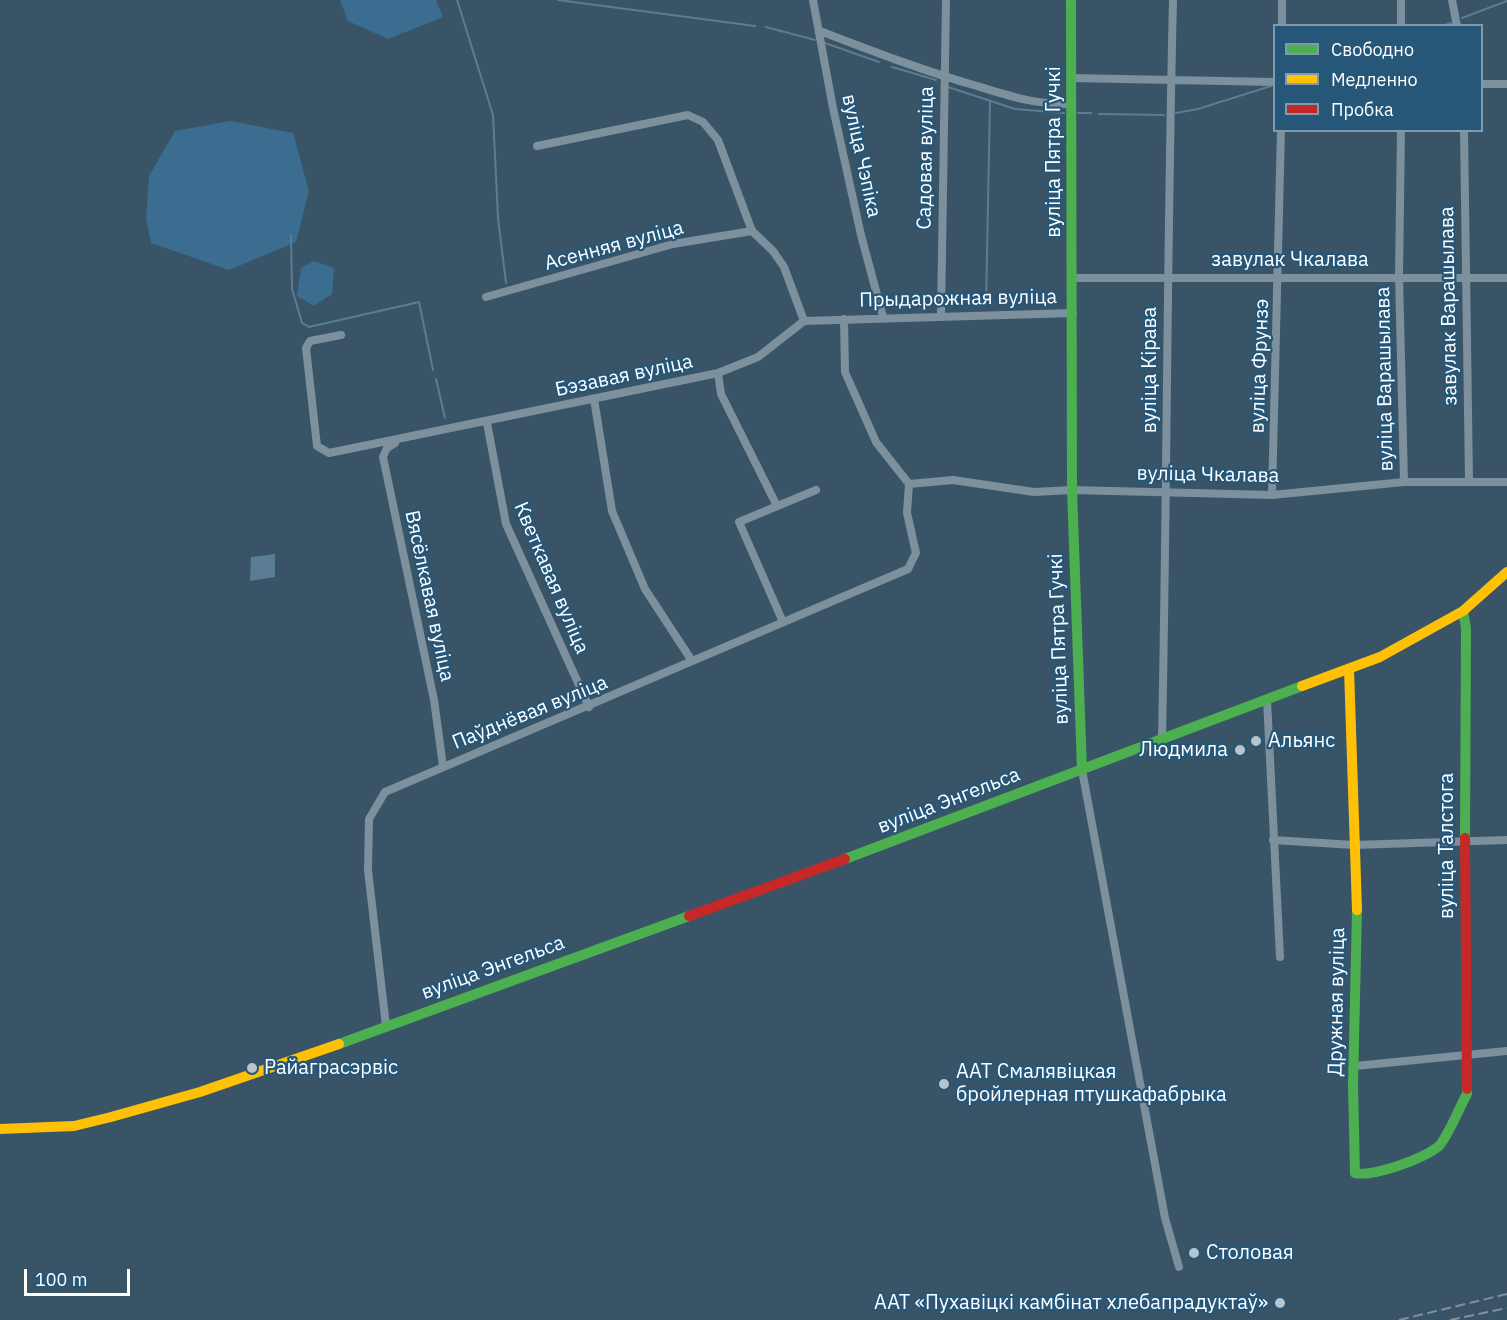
<!DOCTYPE html>
<meta charset="utf-8">
<style>
body{margin:0}
#map{position:relative;width:1507px;height:1320px;overflow:hidden;background:#395466;font-family:"IBM Plex Sans",sans-serif}
canvas{display:block}
.legend{position:absolute;left:1273px;top:24px;width:210px;height:108px;box-sizing:border-box;background:#265779;border:2px solid #7d9aaf;margin:0;padding:8px 10px;list-style:none;font-size:18px;color:#fff}
.legend li{display:flex;align-items:center;gap:12px;height:30px}
.legend b{width:30px;border:2px solid #7d9aaf}
.scale{position:absolute;left:24px;top:1269px;width:106px;height:27px;box-sizing:border-box;border:3px solid #fff;border-top:0;padding-left:8px;font-size:18px;line-height:21px;white-space:nowrap;color:#fff;-webkit-text-stroke:4px #265779;paint-order:stroke}
</style>
<div id="map">
<canvas width="1507" height="1320"></canvas>
<ul class="legend">
<li><b style="height:8px;background:#4caf50"></b>Свободно</li>
<li><b style="height:8px;background:#ffc107"></b>Медленно</li>
<li><b style="height:8px;background:#c62828"></b>Пробка</li>
</ul>
<div class="scale">100 m</div>
</div>
<script>
const ctx = document.querySelector('canvas').getContext('2d');
ctx.lineJoin = 'round';
function fillPath(path, color) { ctx.fillStyle = color; ctx.fill(path, 'evenodd'); }
function trace(path, color, width, dash) { ctx.strokeStyle = color; ctx.lineWidth = width; ctx.lineCap = dash ? 'butt' : 'round'; ctx.setLineDash(dash || []); ctx.stroke(path); }
function write(font, color, halo, rows, align = 'center') {
  ctx.font = font + ' "IBM Plex Sans",sans-serif'; ctx.lineWidth = 4.5; ctx.setLineDash([]); ctx.textBaseline = 'middle'; ctx.strokeStyle = halo; ctx.fillStyle = color; for (const [text, x, y, turn = 0] of rows) {
    ctx.save(); ctx.translate(x, y); ctx.rotate((+turn || 0) * Math.PI / 180); ctx.textAlign = isNaN(turn) ? turn : align; if (halo) ctx.strokeText(text, 0, 0); ctx.fillText(text, 0, 0); ctx.restore();
  }
}
const green = new Path2D(`
 M340 0H436L443 17 388 39 348 21Z
 M230 121 293 133 309 191 296 242 229 270 151 243 146 218 149 176 175 131Z
 M314 261 334 268 332 294 314 306 297 296 301 268Z`);
const water = new Path2D(`
 M275 554V577L250 581 251 557Z`);
const stream = new Path2D(`
 M457 0 493 115 498 218 506 283
 M558 0 755 26
 M1462 18 1507 1
 M1443 26 1451 23
 M766 27 815 40
 M825 43 879 62
 M892 67 936 80
 M948 87 1015 109 1064 113
 M1078 113H1091
 M1176 113 1198 109 1271 86
 M1099 114 1164 115
 M291 235 292 289 302 323 309 327 419 302 433 370
 M986 304 990 101
 M436 379 445 418`);
const street = new Path2D(`
 M813 0 833 108 861 235 883 317
 M1401 0V26
 M1452 0 1457 26
 M1282 26V0
 M820 31C872 51 924 71 977 86 1009 96 1037 105 1071 104
 M1071 78 1274 82
 M1482 84H1507
 M1401 130 1399 276 1404 482
 M1464 130 1469 481
 M537 146 688 115 703 122 718 140 752 231 773 251 784 267 804 321
 M1073 278H1507
 M486 297 673 244 752 231
 M941 317 946 0
 M341 335 310 341 306 348 317 446 329 453 718 373 758 357 804 321 1073 313
 M718 373 721 394 777 506
 M594 399 612 511 645 589 692 661
 M487 423 506 524 589 707
 M395 443 387 448 383 457 434 700 443 766
 M909 484 953 480 1034 492 1072 490 1272 495 1404 482H1507
 M1272 495 1281 130
 M783 622 739 522 816 490
 M1267 700 1280 957
 M1162 739C1167 493 1167 246 1173 0
 M1082 770 1165 1218 1179 1267
 M1273 840 1354 845 1507 840
 M386 1026 368 870 369 819 385 792 908 569 916 553 907 513 909 484 876 442 845 372 844 319
 M1355 1066 1507 1051`);
const fast = new Path2D(`
 M1071 0 1072 490 1082 770
 M1463 611 1466 628 1465 838
 M845 859 1302 686
 M1357 910 1353 1085 1355 1173C1374 1177 1422 1159 1438 1147 1447 1139 1460 1106 1467 1094V1089
 M339 1044 689 916`);
const slow = new Path2D(`
 M1349 669 1357 910
 M1302 686 1380 657 1463 611 1507 572
 M0 1129 74 1126 111 1117 200 1092 339 1044`);
const jam = new Path2D(`
 M1465 838 1467 1089
 M689 916 845 859`);
const rail = new Path2D(`
 M1399 1320 1507 1294
 M1450 1320 1507 1308`);
const markers = [
 [1256,741,6,"#bac3c9"],
 [1240,750,6,"#bac3c9"],
 [252,1068,6,"#bac3c9"],
 [944,1084,6,"#bac3c9"],
 [1194,1253,6,"#bac3c9"],
 [1280,1303,6,"#bac3c9"]
];
const streetNames = [
 ["вуліца Пятра Гучкі",1054,152,-90],
 ["вуліца Чэпіка",861,156,78],
 ["Садовая вуліца",926,158,-89],
 ["Асенняя вуліца",614,246,-15],
 ["завулак Чкалава",1290,260],
 ["Прыдарожная вуліца",958,299,-1],
 ["завулак Варашылава",1449,306,-91],
 ["вуліца Фрунзэ",1260,366,-88],
 ["вуліца Кірава",1150,370,-90],
 ["Бэзавая вуліца",624,376,-12],
 ["вуліца Варашылава",1385,379,-91],
 ["вуліца Чкалава",1208,475,1],
 ["Кветкавая вуліца",551,578,67],
 ["Вясёлкавая вуліца",429,596,78],
 ["вуліца Пятра Гучкі",1059,639,-92],
 ["Паўднёвая вуліца",530,713,-22],
 ["вуліца Энгельса",949,801,-21],
 ["вуліца Талстога",1447,846,-90],
 ["вуліца Энгельса",493,968,-20],
 ["Дружная вуліца",1337,1002,-89]
];
const poiNames = [
 ["Альянс",1268,741],
 ["Людмила",1228,750,"right"],
 ["Райаграсэрвіс",264,1068],
 ["ААТ Смалявіцкая",956,1072],
 ["бройлерная птушкафабрыка",956,1095],
 ["Столовая",1206,1253],
 ["ААТ «Пухавіцкі камбінат хлебапрадуктаў»",1268,1303,"right"]
];
fillPath(green, '#3a6d90');
fillPath(water, '#5b7d94');
trace(stream, '#5b7d94', 2);
trace(street, '#7d909d', 8);
trace(fast, '#4caf50', 10);
trace(slow, '#ffc107', 10);
trace(jam, '#c62828', 10);
trace(rail, '#7f909d', 2, [10, 4.5]);
for (const [x, y, r, color] of markers) { const dot = new Path2D(); dot.arc(x, y, r, 0, 2 * Math.PI); ctx.fillStyle = color; ctx.fill(dot); trace(dot, '#265779', 2); }
write('20px', '#fff', '#265779', streetNames);
write('20px', '#fff', '#265779', poiNames, 'left');
</script>
